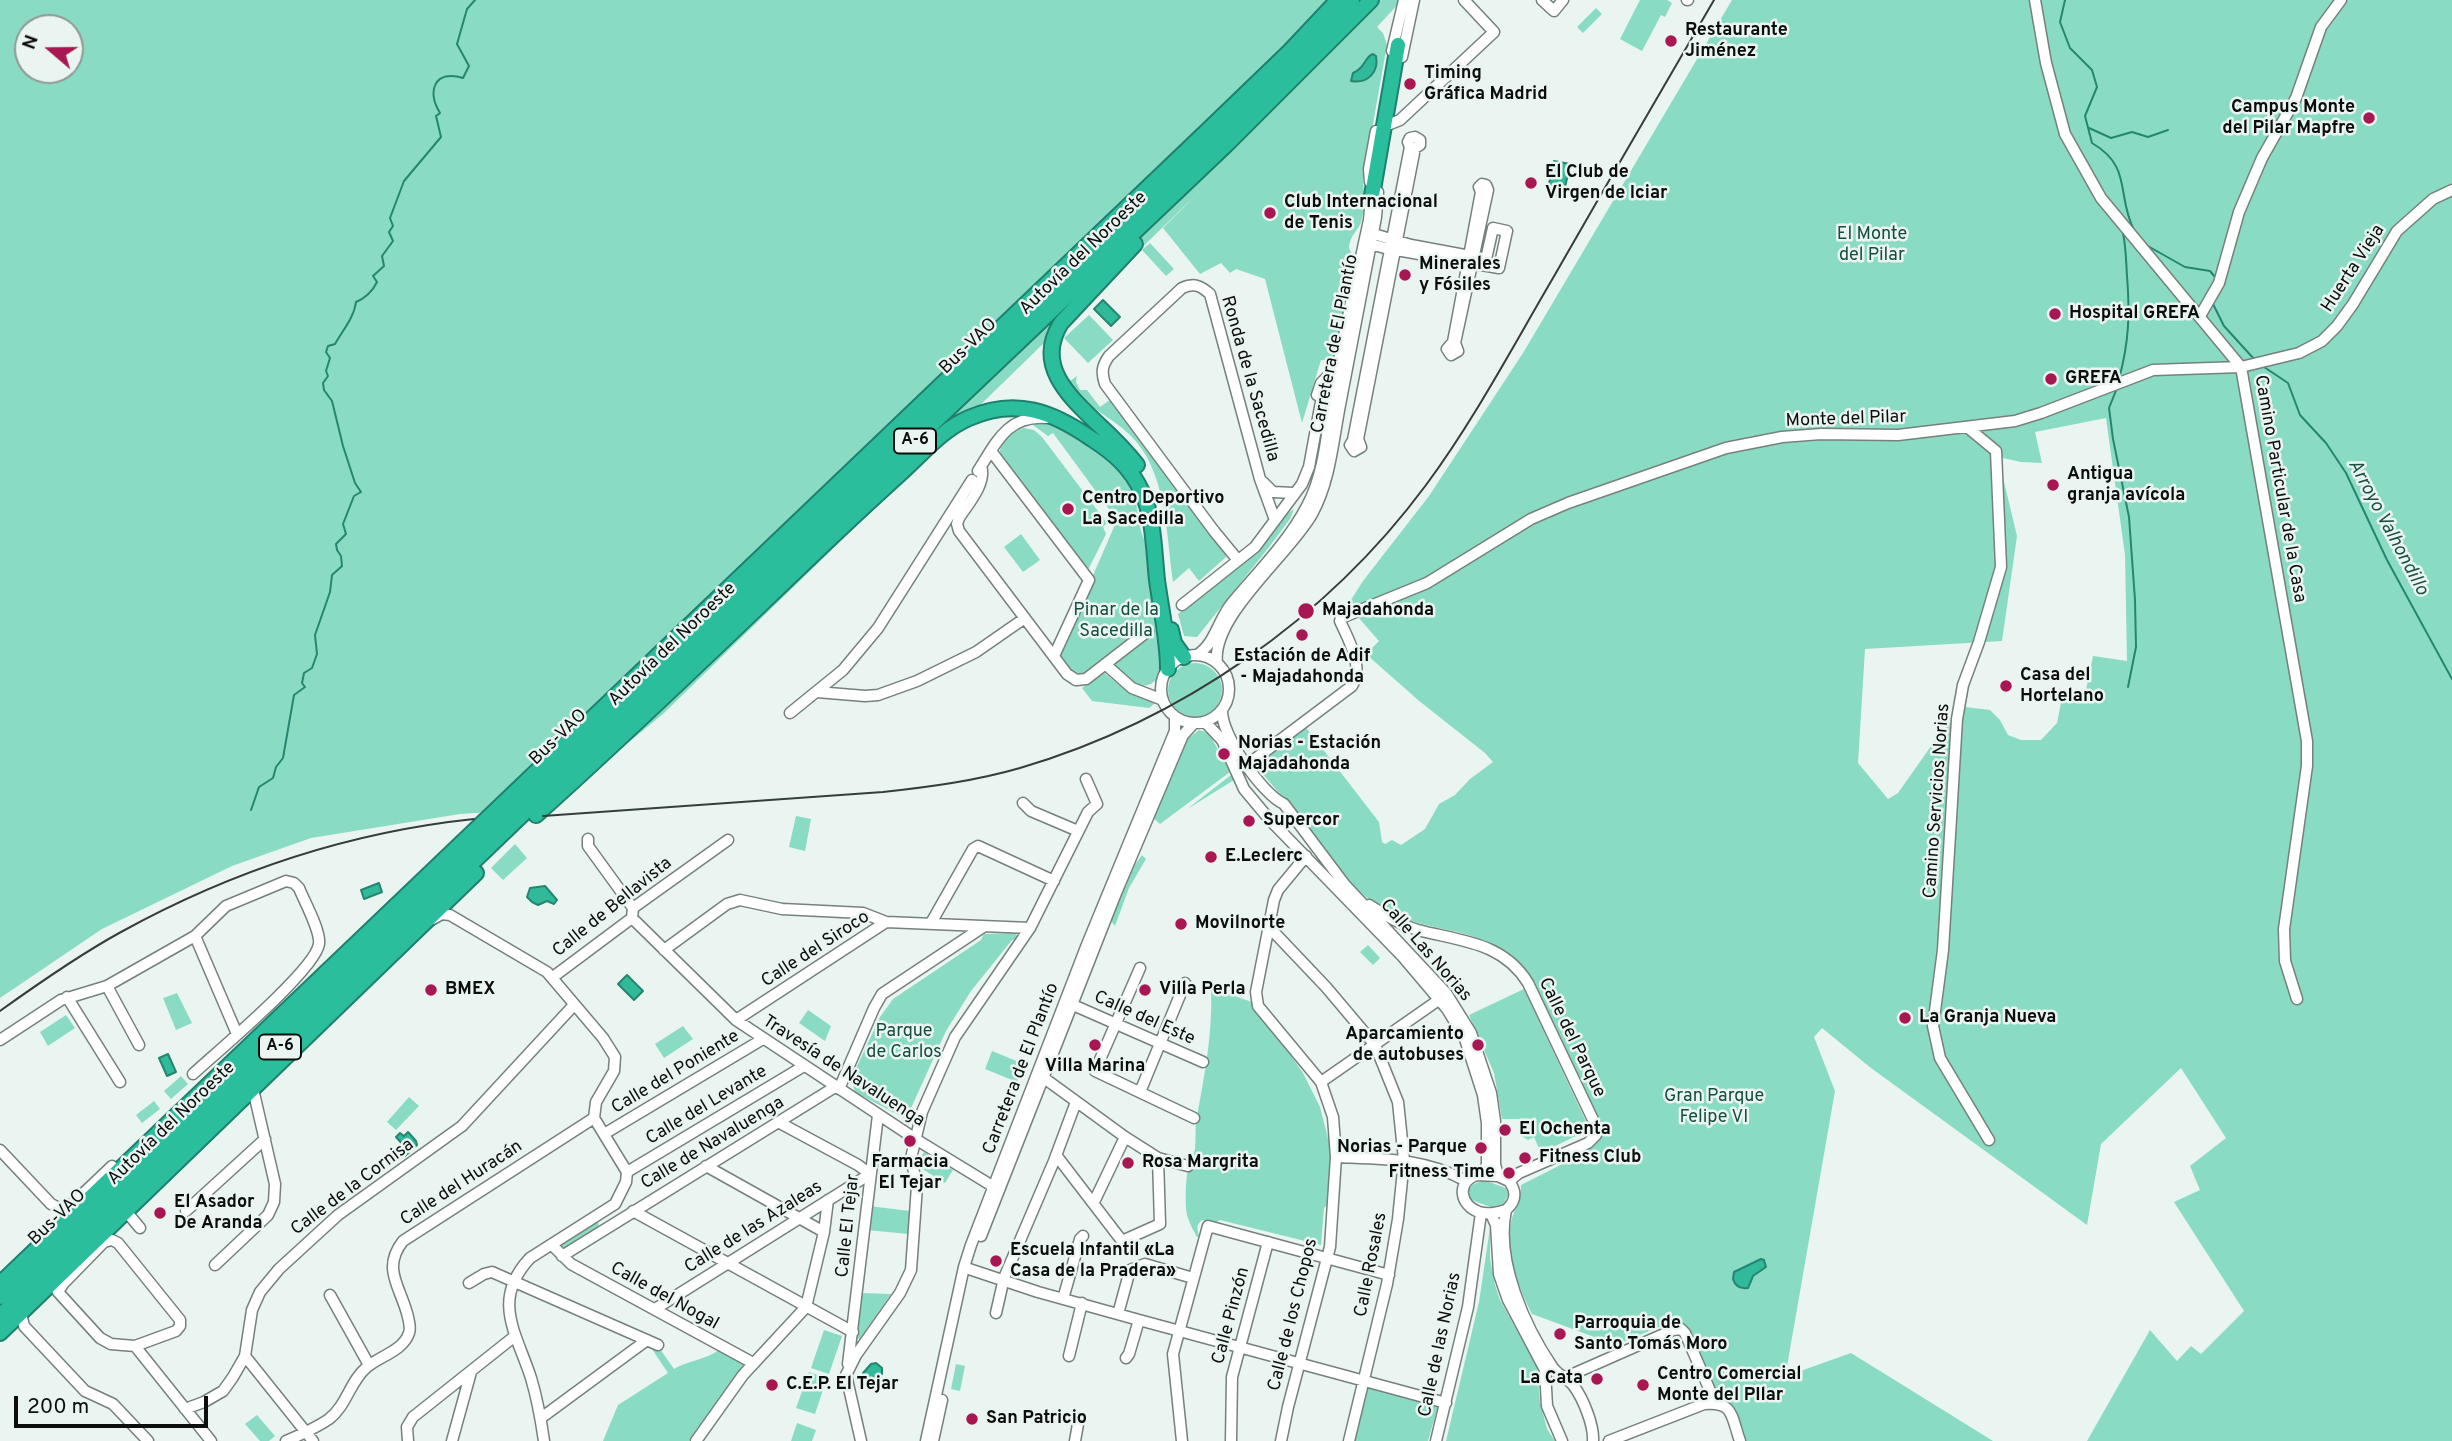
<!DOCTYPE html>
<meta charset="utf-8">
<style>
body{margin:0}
#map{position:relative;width:2452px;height:1441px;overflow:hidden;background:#eaf4f1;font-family:Overpass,sans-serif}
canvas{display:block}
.north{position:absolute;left:14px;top:14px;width:70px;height:70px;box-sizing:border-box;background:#eaf4f1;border:2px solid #919896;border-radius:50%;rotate:290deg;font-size:19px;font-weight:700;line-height:28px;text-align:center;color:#0b0e0d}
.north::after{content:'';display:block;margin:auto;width:24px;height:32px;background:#a81752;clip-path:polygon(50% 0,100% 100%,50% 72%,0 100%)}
.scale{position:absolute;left:14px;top:1396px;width:194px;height:32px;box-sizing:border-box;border:4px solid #0b0e0d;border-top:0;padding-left:9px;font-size:21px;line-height:24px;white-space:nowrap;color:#0b0e0d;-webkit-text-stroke:5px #eaf4f1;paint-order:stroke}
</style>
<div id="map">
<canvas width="2452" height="1441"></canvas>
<div class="north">N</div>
<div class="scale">200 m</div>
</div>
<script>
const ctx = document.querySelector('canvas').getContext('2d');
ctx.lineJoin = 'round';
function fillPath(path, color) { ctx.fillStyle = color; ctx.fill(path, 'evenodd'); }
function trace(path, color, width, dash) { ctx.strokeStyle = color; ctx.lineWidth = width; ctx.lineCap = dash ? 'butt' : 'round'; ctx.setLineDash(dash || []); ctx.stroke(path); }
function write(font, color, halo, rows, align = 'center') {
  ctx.font = font + ' Overpass,sans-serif'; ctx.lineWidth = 5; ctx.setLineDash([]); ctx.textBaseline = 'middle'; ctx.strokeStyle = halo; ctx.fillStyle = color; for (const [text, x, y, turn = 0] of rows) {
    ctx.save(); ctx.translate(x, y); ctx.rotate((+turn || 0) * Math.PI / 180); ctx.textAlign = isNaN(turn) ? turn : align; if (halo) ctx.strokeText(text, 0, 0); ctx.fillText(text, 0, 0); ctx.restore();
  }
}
const green = new Path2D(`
 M0 0H1402L1377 27 1383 33 1387 45 1363 180C1364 195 1365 208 1361 222 1357 233 1351 233 1349 248L1354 258 1336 361 1321 360 1302 423 1265 279 1236 269 1230 273 1221 263 1200 274 1163 228 1200 191 663 714 549 808 460 814 311 838 232 866 102 929 0 998ZM28 28H70V70H28Z
 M1640 0H1667L1672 3 1665 17 1661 15 1642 51 1620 39Z
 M1732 0H2452V1441H2087L2150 1330 2177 1361 2191 1346 2201 1354 2244 1311 2174 1202 2200 1190 2190 1166 2226 1138 2181 1068 2101 1144 2087 1225 1871 1068 1822 1028 1814 1037 1835 1091 1786 1372 1795 1373 1851 1353 1993 1441H1743L1720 1400 1690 1331 1682 1325 1670 1328 1668 1323 1616 1345 1532 1314C1518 1287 1505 1253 1511 1222 1514 1209 1521 1201 1521 1185L1590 1150 1594 1141 1599 1136 1524 969C1513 959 1503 950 1490 943 1455 927 1416 928 1383 909 1353 892 1334 861 1313 834 1294 810 1274 787 1254 764L1304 725 1379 822 1382 842 1385 844 1392 840 1401 845 1425 829 1439 804 1455 795 1470 779 1493 762 1485 753 1418 700 1366 654 1379 641 1351 609 1349 603 1363 581 1429 496 1523 353ZM2106 418 2125 555 2127 661 2093 656 2085 695 2063 692 2057 723 2041 740H2021L2008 735 2000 720 1990 710 1965 707 1941 732 1898 793 1888 799 1858 763 1865 649 2002 641 2017 536 1998 457 2021 462 2042 463 2035 432Z
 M1596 8 1602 14 1583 33 1577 27Z
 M1150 243 1174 269 1166 276 1142 250Z
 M1089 315 1113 340 1088 363 1064 338Z
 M1077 376 1076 382 1080 390H1087L1100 407 1111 399 1225 552 1226 557 1199 581 1189 568 1173 582C1166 534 1167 469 1129 434 1110 416 1083 405 1067 383Z
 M1030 423C1039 423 1048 423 1057 426 1081 435 1120 464 1131 487 1140 505 1136 528 1147 544 1149 566 1151 588 1154 610 1157 628 1173 672 1152 683 1146 687 1138 686 1132 682 1123 676 1114 667 1106 660L1083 676 1078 677 1058 656 1117 520 1053 433 1048 436Z
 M1024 428 1034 430 1042 437 1107 523 1103 527 1106 534 1087 572 1000 456C999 440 1010 431 1024 428Z
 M1294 509 1290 519 1266 551 1197 637 1184 636 1178 614 1258 550 1284 516Z
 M1021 534 1040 560 1023 572 1004 547Z
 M1168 690a27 27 0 1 1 54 0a27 27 0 1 1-54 0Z
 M1102 671 1130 694 1158 701 1149 708 1092 701 1082 688Z
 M1199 730 1209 733 1230 772 1160 824 1153 818 1186 740Z
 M1231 775 1234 780 1189 808 1191 806Z
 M796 816 811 819 805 851 789 847Z
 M515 844 527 858 503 880 491 868Z
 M1142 855 1146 859 1129 888 1115 926 1111 921 1134 866Z
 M1016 933 1018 939 1012 940 971 991 946 1031 906 1119 855 1092 851 1079 880 1017 893 999 981 940 984 934Z
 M1368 945 1380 958 1373 965 1360 952Z
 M1211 988 1252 1002 1285 1042V1047L1303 1073 1320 1107 1331 1150 1329 1203 1324 1208 1321 1245 1220 1220 1214 1223 1202 1220C1196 1225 1197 1228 1199 1236L1197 1237C1192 1228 1186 1217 1186 1207 1185 1195 1186 1175 1189 1164 1191 1158 1194 1154 1195 1149 1196 1140 1195 1131 1196 1122 1204 1077 1213 1035 1211 988Z
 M1524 989 1588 1126 1586 1131 1541 1153 1534 1137 1528 1140 1520 1135V1119H1502L1494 1073 1469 1015Z
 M177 993 192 1023 176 1030 163 998Z
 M808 1010 831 1026 825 1041 799 1023Z
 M66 1015 75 1028 48 1046 40 1032Z
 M683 1026 693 1039 664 1058 655 1044Z
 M992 1051 1024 1064 1017 1082 985 1069Z
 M181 1076 188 1084 171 1099 164 1091Z
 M409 1097 419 1106 396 1130 387 1122Z
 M154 1101 160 1109 142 1123 136 1115Z
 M924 1152 953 1170 945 1183 916 1165Z
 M1486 1181 1506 1188 1508 1195 1503 1204 1491 1207 1471 1200C1464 1187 1474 1182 1486 1181Z
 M869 1206 910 1211 908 1234 867 1230Z
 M598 1222 599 1227 565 1248 562 1247V1243Z
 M1490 1228V1259L1495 1285 1500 1300 1537 1367 1540 1402 1547 1429 1555 1441H1446L1479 1302Z
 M861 1293 891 1294 860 1339 856 1338Z
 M824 1330 842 1336 829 1374 811 1368Z
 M650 1346 660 1349 674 1369C689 1360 705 1360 719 1350L744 1364 689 1441H603L618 1405 668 1373Z
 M956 1364 965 1366 960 1391 951 1389Z
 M809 1372 827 1378 815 1414 796 1408Z
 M1366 1386 1438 1406 1428 1441H1354Z
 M257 1415 275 1436 269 1441H260L245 1424Z
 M797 1423 816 1430 812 1441H791Z`);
const water = new Path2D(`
 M1373 54 1376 56C1379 72 1368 84 1351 81L1353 73C1366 68 1364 57 1373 54Z
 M1554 161 1570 164 1563 197 1547 193Z
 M1103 300 1120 317 1111 326 1094 309Z
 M379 883 382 892 364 899 361 890Z
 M545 886 557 900 554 904 547 901 538 905 532 902 527 897 530 888Z
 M627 975 643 991 634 1000 618 984Z
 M168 1054 176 1072 167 1076 159 1058Z
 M408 1132 416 1141 417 1145 405 1156 400 1151 404 1146 396 1137 400 1133 404 1136Z
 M1761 1259 1764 1260 1766 1267 1753 1276 1748 1288C1740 1289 1735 1286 1733 1279L1734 1272Z
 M876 1363 882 1368V1374L873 1378 870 1384H863V1373L871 1364Z`);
const stream = new Path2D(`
 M2065 0 2060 22 2070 48 2092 70 2097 87 2085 116 2092 143C2133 167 2116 195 2134 230
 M2089 128 2111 138 2132 132 2148 137 2168 130
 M2146 245 2185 267 2210 271 2215 277V281
 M2212 302 2224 326 2254 359
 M2264 367 2288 383 2300 415 2326 443 2346 473 2387 560 2452 679
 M2119 379C2129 342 2130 314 2127 276 2126 261 2126 247 2123 233
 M2117 388 2109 408 2113 439 2129 517 2135 600 2136 647 2128 687
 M251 810 259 787 273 778 276 767 283 758 294 695 305 687 302 683 304 673 312 668 317 654 315 635 330 592 332 575 342 566 341 556 337 550 336 544 346 534 343 524 354 496 361 492 355 483 343 446 332 401 324 390 323 383 328 376 326 371 330 358 326 352 328 346 335 344C342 331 354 318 356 302 364 299 373 291 377 282L373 276 384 266 382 256 393 241 389 232 393 226 390 218 404 181 441 137 436 116 440 113C426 91 435 69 463 78L469 66 457 44 467 9 475 0`);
const minor = new Path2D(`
 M1542 0 1554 11 1563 0
 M1687 0H1688
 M2035 0 2046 63 2065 134 2101 198 2241 367 2307 741V766L2284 929 2285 961 2297 999
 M1392 51 1404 0
 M1402 57 1414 0
 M1390 124 1400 120 1494 32 1464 0
 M1415 137 1420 140V145L1415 148 1358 439 1361 447 1354 451 1350 445 1353 440 1410 147 1408 142 1410 138Z
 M1370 182 1369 169 1376 131
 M1482 184 1486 185 1488 190 1455 343 1458 351 1451 355 1447 349 1453 342 1481 192 1479 187Z
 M1493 228 1507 231 1499 268 1385 248 1374 245 1365 238 1377 235 1411 245 1486 259Z
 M2200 316 2219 283 2239 212 2262 158 2296 98 2321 27 2341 0
 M1317 395 1321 383 1338 366
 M1967 427 1996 451 2001 567 1979 642 1963 685 1957 719 1943 950 1933 1026 1940 1058 1989 1140
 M991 451 1089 580 1054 656
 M981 466C987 483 968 504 959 518L957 524 959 531 1067 674 1076 680 1086 679 1148 631
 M978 471C996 443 1007 415 1046 418
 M1263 482 1273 492 1293 493
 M1237 559 1214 531 1105 384C1101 372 1102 366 1109 356L1182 288C1194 283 1200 285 1210 294L1260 479 1275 520
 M1182 605 1255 547 1302 484 1309 467 1323 391 1332 403
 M1197 655C1215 644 1218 620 1232 603 1258 572 1288 542 1307 506 1326 471 1327 426 1334 387 1344 331 1357 276 1369 220L1371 197
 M1161 689a34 34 0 1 1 68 0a34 34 0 1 1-68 0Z
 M1217 663C1211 616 1289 555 1312 514 1330 482 1333 441 1340 405 1352 342 1364 280 1376 217L1378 192
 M1105 664 1132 688 1163 700
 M817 692 865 696 878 695 917 681 976 652 1025 618
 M1222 710C1221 735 1262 794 1284 804L1345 885 1446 993 1471 1033 1491 1093 1495 1121V1164L1498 1176
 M790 713 843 670 878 628 972 480
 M1205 722 1222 740 1244 789 1269 819 1403 957 1447 1009 1465 1039 1483 1095 1487 1123V1164L1483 1175
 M1247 765 1352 686C1364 666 1349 641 1340 621L1341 618 1427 583 1531 519 1568 503 1726 448 1782 437 1821 434 1898 435 2015 421 2041 413 2153 370 2241 367 2299 353 2322 341 2337 326 2353 304 2397 231 2433 199 2452 190
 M1023 803 1031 811 1078 831
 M588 839V846L633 908
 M1369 905C1385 915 1401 925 1418 930 1460 941 1503 942 1528 983L1595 1124 1596 1135 1588 1143 1519 1173 1509 1181
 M632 918 736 1020 917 1140 994 1187
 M433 919 442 914 450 915 547 972 603 1038 615 1057 614 1071 596 1102 594 1118 627 1172 626 1182 615 1204 530 1258C491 1300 516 1332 531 1378 537 1398 541 1420 544 1441
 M886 922 1030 928
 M931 923 973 849 978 846 1054 881
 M1269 927 1326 987 1375 1045 1398 1102 1404 1160 1398 1219 1387 1284 1349 1441
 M195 936 237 1034
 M664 950 727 904 740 900 782 909 863 913 886 922 736 1020
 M1140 968 1095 1071 1194 1118
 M553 977 632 918 633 908 728 840
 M107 986 139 1045
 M67 997 120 1082
 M1073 1005 1203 1062
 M0 1040 61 1000 107 986 195 936 226 906 286 881 294 883 299 888C304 901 321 931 319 944 315 970 217 1052 193 1074
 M1044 1078 1125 1137 1158 1158 1188 1166
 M1321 1082 1440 999
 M839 1089 874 1008 882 994 983 927
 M1140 1092 1185 983
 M604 1134 763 1039
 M0 1150 51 1204 59 1208 70 1206 112 1166
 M1056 1155 1122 1241 1160 1224 1158 1158
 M1336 1157C1382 1159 1425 1158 1466 1181
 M706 1166 824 1232
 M627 1172 804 1066
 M1476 1175 1498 1176 1509 1181C1517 1192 1516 1201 1506 1210 1497 1213 1488 1215 1479 1212 1460 1205 1456 1183 1476 1175Z
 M1094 1202 1125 1137
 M125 1210 140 1228
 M1506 1210C1495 1261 1525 1327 1553 1368 1559 1376 1567 1378 1573 1385 1583 1398 1594 1425 1593 1441
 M186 1211 265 1139
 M633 1211 853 1332
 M1491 1214 1496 1225 1499 1274 1508 1300 1545 1370 1547 1406 1562 1441
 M981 1236 1116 893 1183 735 1194 723
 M552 1245 571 1264 753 1363
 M562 1256 835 1087
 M215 1265 268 1215 274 1202 275 1184 253 1089
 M969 1269 1038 1292 1139 1320 1446 1403
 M53 1282 58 1292 100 1338 111 1344 135 1346 176 1331 180 1326V1320L118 1243 112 1240 104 1242 63 1284 58 1292
 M469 1283 484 1274 492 1272 658 1345
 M330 1295 369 1365
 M1063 1299 1080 1239 1083 1236
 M655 1309 870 1174 858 1165 780 1123
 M21 1313 24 1326 85 1391 113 1404 148 1441
 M996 1313 1004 1278 1054 1161 1076 1102
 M1118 1314 1130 1270 1145 1264 1193 1278
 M135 1346 211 1441
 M245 1356 313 1441
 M1069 1356 1082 1303
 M1126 1358 1129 1354 1139 1320
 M848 1364 878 1115
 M1564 1378 1673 1330 1681 1329 1685 1333 1711 1393 1710 1399 1704 1404
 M185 1409 204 1402 223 1391 233 1377 245 1356 252 1310 260 1292 279 1269 338 1215 462 1126 574 1005
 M541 1418 647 1340
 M286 1441C300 1435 316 1428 329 1419 347 1405 350 1381 367 1367 380 1356 403 1351 409 1333 411 1328 409 1322 408 1317 401 1287 381 1269 403 1241L594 1118
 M408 1441 407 1427 413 1417 515 1336
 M452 1441 471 1372
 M696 1441 743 1375 806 1307 824 1232 828 1200
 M861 1441 846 1375 856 1355 900 1293 911 1270 917 1186 911 1158 922 1112 955 1037 1030 928 1088 812 1097 804 1086 779
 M926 1441 964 1267 971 1245 1086 947 1175 731V717
 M933 1441 942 1400
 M1075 1441 1078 1424
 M1182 1441 1173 1354 1208 1226 1389 1275
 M1231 1441 1232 1377 1268 1242
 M1281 1441 1288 1407 1330 1247 1336 1157 1333 1117 1321 1082 1258 1006 1256 992 1274 900 1278 890 1306 856
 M1436 1441 1468 1307 1481 1213
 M1609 1441 1704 1404C1734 1401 1731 1416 1740 1441`);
const highway = new Path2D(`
 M1371 201 1398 45
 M1135 244 1061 323C1034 366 1070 397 1099 425 1113 438 1126 451 1137 465
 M1171 630 1174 643 1184 657
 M536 815C639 723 737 627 837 532 859 511 881 491 903 471 924 452 943 429 969 418 1016 397 1053 412 1092 439 1114 453 1131 468 1142 492 1154 518 1154 552 1157 580 1161 610 1168 639 1168 669
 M0 1284 1209 129 1290 51 1338 0
 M0 1297 41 1261 1217 137 1352 0
 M0 1316 622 719 1226 145 1371 0
 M0 1333 476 873`);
const rail = new Path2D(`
 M543 816 883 792C929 787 975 781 1020 768 1180 721 1327 619 1426 485 1474 420 1512 348 1553 278 1606 185 1660 93 1714 0
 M0 1011C39 983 79 955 121 932 230 872 350 832 474 819`);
const markers = [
 [1671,41,7,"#a81752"],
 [1410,84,7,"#a81752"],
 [2369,118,7,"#a81752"],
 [1531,183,7,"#a81752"],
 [1270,213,7,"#a81752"],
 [1405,275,7,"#a81752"],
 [2055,314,7,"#a81752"],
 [2051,379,7,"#a81752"],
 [2053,485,7,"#a81752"],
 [1068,509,7,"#a81752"],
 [1306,611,9,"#a81752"],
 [1302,635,7,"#a81752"],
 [2006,686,7,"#a81752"],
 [1224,754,7,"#a81752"],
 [1249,821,7,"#a81752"],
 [1211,857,7,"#a81752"],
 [1181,924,7,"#a81752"],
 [431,990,7,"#a81752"],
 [1145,990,7,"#a81752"],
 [1905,1018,7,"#a81752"],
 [1095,1045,7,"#a81752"],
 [1478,1045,7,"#a81752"],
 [1505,1130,7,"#a81752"],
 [910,1141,7,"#a81752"],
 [1481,1148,7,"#a81752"],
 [1525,1158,7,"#a81752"],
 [1128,1163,7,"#a81752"],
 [1509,1173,7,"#a81752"],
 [160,1213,7,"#a81752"],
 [996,1261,7,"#a81752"],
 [1560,1334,7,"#a81752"],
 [1597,1379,7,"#a81752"],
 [772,1385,7,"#a81752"],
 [1643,1385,7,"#a81752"],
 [972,1419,7,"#a81752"]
];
const shields = [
 [915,441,42],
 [280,1047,42]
];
const shieldNames = [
 ["A-6",915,441],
 ["A-6",280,1047]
];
const poiNames = [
 ["Restaurante",1685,31],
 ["Jiménez",1685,52],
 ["Timing",1424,74],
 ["Gráfica Madrid",1424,95],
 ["Campus Monte",2355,108,"right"],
 ["del Pilar Mapfre",2355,129,"right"],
 ["El Club de",1545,173],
 ["Virgen de Iciar",1545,194],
 ["Club Internacional",1284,203],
 ["de Tenis",1284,224],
 ["Minerales",1419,265],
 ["y Fósiles",1419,286],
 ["Hospital GREFA",2069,314],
 ["GREFA",2065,379],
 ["Antigua",2067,475],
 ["granja avícola",2067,496],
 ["Centro Deportivo",1082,499],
 ["La Sacedilla",1082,520],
 ["Majadahonda",1322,611],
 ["Estación de Adif",1302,657,"center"],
 ["- Majadahonda",1302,678,"center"],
 ["Casa del",2020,676],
 ["Hortelano",2020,697],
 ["Norias - Estación",1238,744],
 ["Majadahonda",1238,765],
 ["Supercor",1263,821],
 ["E.Leclerc",1225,857],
 ["Movilnorte",1195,924],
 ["BMEX",445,990],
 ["Villa Perla",1159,990],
 ["La Granja Nueva",1919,1018],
 ["Aparcamiento",1464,1035,"right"],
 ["de autobuses",1464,1056,"right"],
 ["Villa Marina",1095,1067,"center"],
 ["El Ochenta",1519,1130],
 ["Norias - Parque",1467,1148,"right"],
 ["Fitness Club",1539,1158],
 ["Farmacia",910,1163,"center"],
 ["El Tejar",910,1184,"center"],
 ["Rosa Margrita",1142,1163],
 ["Fitness Time",1495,1173,"right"],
 ["El Asador",174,1203],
 ["De Aranda",174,1224],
 ["Escuela Infantil «La",1010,1251],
 ["Casa de la Pradera»",1010,1272],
 ["Parroquia de",1574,1324],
 ["Santo Tomás Moro",1574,1345],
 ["Centro Comercial",1657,1375],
 ["Monte del PIlar",1657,1396],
 ["La Cata",1583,1379,"right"],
 ["C.E.P. El Tejar",786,1385],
 ["San Patricio",986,1419]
];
const parkNames = [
 ["El Monte",1872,235],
 ["del Pilar",1872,256],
 ["Pinar de la",1116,611],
 ["Sacedilla",1116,632],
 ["Parque",904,1032],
 ["de Carlos",904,1053],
 ["Gran Parque",1714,1097],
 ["Felipe VI",1714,1118]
];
const streetNames = [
 ["Autovía del Noroeste",1084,254,-44],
 ["Huerta Vieja",2354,269,-57],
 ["Carretera de El Plantío",1336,344,-79],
 ["Bus-VAO",969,347,-44],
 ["Ronda de la Sacedilla",1249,379,74],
 ["Monte del Pilar",1846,420,-2],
 ["Camino Particular de la Casa",2279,489,80],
 ["Autovía del Noroeste",673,645,-44],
 ["Bus-VAO",559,738,-44],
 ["Camino Servicios Norias",1938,801,-86],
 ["Calle de Bellavista",613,908,-39],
 ["Calle del Siroco",816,950,-33],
 ["Calle Las Norias",1425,951,49],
 ["Calle del Este",1144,1019,24],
 ["Calle del Parque",1571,1038,64],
 ["Carretera de El Plantío",1022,1069,-69],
 ["Travesía de Navaluenga",843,1072,33],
 ["Calle del Poniente",676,1073,-31],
 ["Calle del Levante",707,1106,-31],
 ["Autovía del Noroeste",172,1124,-44],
 ["Calle de Navaluenga",713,1144,-31],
 ["Calle del Huracán",462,1184,-33],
 ["Calle de la Cornisa",353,1188,-37],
 ["Bus-VAO",58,1218,-44],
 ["Calle El Tejar",849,1226,-84],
 ["Calle de las Azaleas",754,1228,-32],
 ["Calle Rosales",1372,1265,-79],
 ["Calle del Nogal",664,1297,29],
 ["Calle de los Chopos",1294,1315,-76],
 ["Calle Pinzón",1232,1316,-75],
 ["Calle de las Norias",1441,1345,-78]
];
const waterNames = [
 ["Arroyo Valhondillo",2387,528,62]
];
fillPath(green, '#89dcc3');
fillPath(water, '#30ba9a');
trace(water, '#258670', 2);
trace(stream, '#258670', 2);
trace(minor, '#76807d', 13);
trace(highway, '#1f806b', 18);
trace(minor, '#fff', 10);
trace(highway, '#2abe9d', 14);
trace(rail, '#383c3b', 2);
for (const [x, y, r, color] of markers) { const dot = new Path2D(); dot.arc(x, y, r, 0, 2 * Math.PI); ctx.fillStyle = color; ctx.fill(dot); trace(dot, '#eaf4f1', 2.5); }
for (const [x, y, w] of shields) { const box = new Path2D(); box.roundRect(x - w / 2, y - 12.5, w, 25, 5); ctx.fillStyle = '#eaf4f1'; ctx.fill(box); trace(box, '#0b0e0d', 2); }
write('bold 16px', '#0b0e0d', null, shieldNames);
write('bold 18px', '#0b0e0d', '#eaf4f1', poiNames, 'left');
write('18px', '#144c3e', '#eaf4f1', parkNames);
write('18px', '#0b0e0d', '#eaf4f1', streetNames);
write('italic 19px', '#1b5144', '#eaf4f1', waterNames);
</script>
